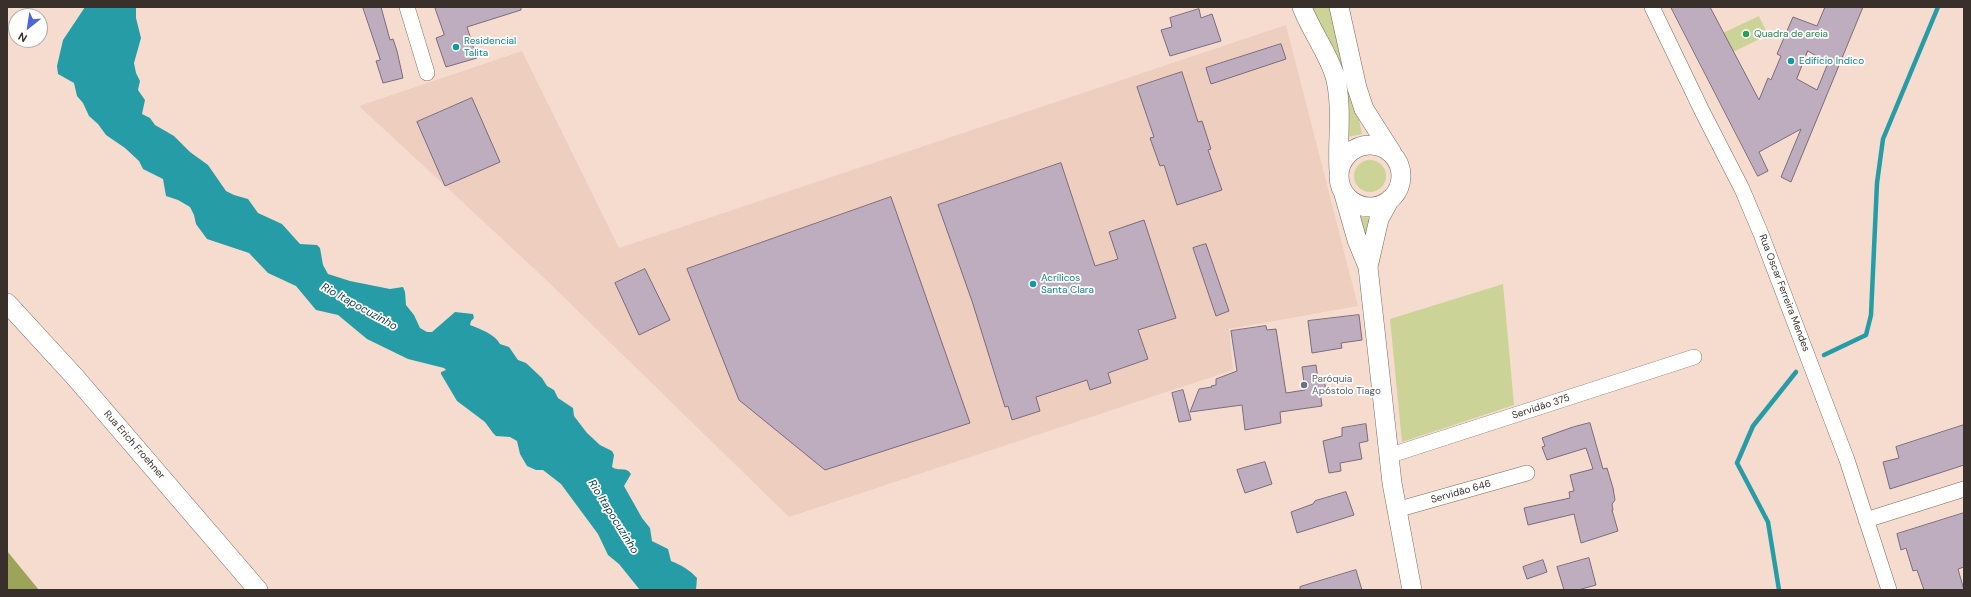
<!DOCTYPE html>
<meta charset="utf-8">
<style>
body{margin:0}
#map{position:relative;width:1971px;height:597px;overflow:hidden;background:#f5dccf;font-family:"DM Sans",sans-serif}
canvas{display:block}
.frame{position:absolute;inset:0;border:8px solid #39302b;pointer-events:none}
.north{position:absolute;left:8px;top:8px;width:40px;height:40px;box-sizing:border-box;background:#fff;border:1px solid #b0acaa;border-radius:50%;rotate:210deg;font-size:11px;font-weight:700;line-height:16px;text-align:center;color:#39302b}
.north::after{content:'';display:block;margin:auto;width:14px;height:18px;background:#4a66da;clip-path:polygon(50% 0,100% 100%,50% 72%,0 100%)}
</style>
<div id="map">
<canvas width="1971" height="597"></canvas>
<div class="frame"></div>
<div class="north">N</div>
</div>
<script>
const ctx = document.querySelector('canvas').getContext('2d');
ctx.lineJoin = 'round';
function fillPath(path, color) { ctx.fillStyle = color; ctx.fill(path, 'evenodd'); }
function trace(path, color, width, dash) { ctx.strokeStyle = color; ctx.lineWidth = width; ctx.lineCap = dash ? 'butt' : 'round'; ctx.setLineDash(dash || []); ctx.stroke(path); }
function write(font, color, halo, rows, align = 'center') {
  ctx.font = font + ' "DM Sans",sans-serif'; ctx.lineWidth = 3.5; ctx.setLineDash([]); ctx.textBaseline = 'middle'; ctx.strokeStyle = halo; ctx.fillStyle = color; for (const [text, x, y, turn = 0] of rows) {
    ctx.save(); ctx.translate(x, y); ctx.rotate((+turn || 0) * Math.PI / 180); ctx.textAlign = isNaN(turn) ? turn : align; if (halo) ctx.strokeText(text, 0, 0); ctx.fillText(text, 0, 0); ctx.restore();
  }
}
const built = new Path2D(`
 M1286 25 1358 306 1229 329 1233 370 789 517 542 276 359 106 522 51 619 248Z`);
const green = new Path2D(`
 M1310 7H1331L1354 108 1359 120 1362 134 1348 137Z
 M1759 16 1768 35 1733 52 1723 33Z
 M1354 176a16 16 0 1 1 32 0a16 16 0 1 1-32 0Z
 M1359 216 1370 218 1365 247Z
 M1503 284 1514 405 1402 442 1390 319Z`);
const forest = new Path2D(`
 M7 551 39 590H7Z`);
const water = new Path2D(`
 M85 7H136V18L141 38 134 63 136 73 140 81 138 90 145 100 142 114 150 118 155 125 174 136 190 152 208 165 226 191 234 195 248 199 258 213 282 224 300 244 317 245 320 248 323 265 328 274 350 281 390 289 403 287 405 292 406 305 414 315 420 328 427 332H432L455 312 473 314 474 318 471 321 470 325C480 329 495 334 500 344L509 347 518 360 526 363 542 378 547 386 554 390 558 398 573 408 574 416 587 433 600 445 612 451 614 455 612 467C619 472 626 466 631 474L624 486 642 518 650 528 652 541 668 549 671 561C681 565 690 570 697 578L696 590H640L619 564 608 555 598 534 561 484 543 470H536L527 466 520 454 517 441 510 437 496 436 493 433 485 422 457 401 441 374V372L446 370 444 368 408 359 367 339 338 315 316 310 296 286 268 273 249 253 207 239 196 224 194 215 190 207 178 200 166 196 163 179 143 169 139 161 125 148 106 135 98 124 89 116 83 103 77 96 74 83 58 74 57 66 63 40Z`);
const stream = new Path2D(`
 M1824 355 1866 335 1871 315 1877 183 1883 139 1938 7
 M1779 590 1768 522 1737 463 1753 426 1796 372`);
const building = new Path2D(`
 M363 7H381L390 40 393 39 397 51 403 78 383 83 376 61 380 60Z
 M435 7H521V10L467 27 477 58 446 67 436 38 444 35Z
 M1671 7H1710L1759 100 1768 78 1771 80 1781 56 1777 54 1793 17 1817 26 1825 7H1863L1791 182 1781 177 1801 129 1759 152 1768 171 1758 176ZM1808 51 1828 63 1817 90 1797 79Z
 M1199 9 1201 18 1212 14 1221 41 1170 56 1161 30 1172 27 1170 18Z
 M1281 44 1286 59 1211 84 1206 68Z
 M1182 72 1198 122 1202 121 1211 149 1208 150 1222 190 1177 205 1164 165 1160 166 1150 138 1154 137 1137 87Z
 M472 98 500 162 445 186 417 122Z
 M1061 163 1095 266 1118 259 1109 232 1144 220 1176 318 1138 330 1148 359 1108 373 1111 383 1090 390 1087 380 1036 397 1040 411 1012 420 1008 406 1005 407 972 301 938 205Z
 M891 197 970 423 825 470 739 400 687 269Z
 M1206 244 1229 311 1216 316 1193 248Z
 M645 269 670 320 639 335 615 283Z
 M1359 315 1362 340 1341 343 1342 348 1312 353 1308 321Z
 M1266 326 1267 330 1276 329 1286 393 1305 390 1302 367 1316 365 1318 380H1324L1326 390 1320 391 1322 406 1280 412 1281 423 1245 430 1242 405 1190 412 1199 389 1212 387 1211 386 1216 385V379L1237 371 1231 331Z
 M1183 390 1191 420 1179 422 1172 393Z
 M1590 423 1603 469 1607 468 1613 488 1615 500 1612 504 1613 510H1612L1618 531 1581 543 1574 514 1528 525 1524 508 1570 498 1569 492 1574 491 1570 475 1593 469 1586 448 1547 460 1542 447 1545 446 1542 438 1573 427Z
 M1366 424 1368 441 1359 443 1362 459 1340 463 1341 471 1329 473 1323 441 1342 436V428Z
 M1964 425V465L1890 489 1883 462 1899 458 1896 447Z
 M1265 462 1272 484 1245 493 1237 470Z
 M1346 492 1354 515 1297 533 1291 512 1313 504 1315 501Z
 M1964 513V567L1958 569 1964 590H1924L1917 570 1913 571 1906 548 1901 550 1897 534Z
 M1589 558 1596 585 1578 590H1564L1557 567Z
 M1543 560 1547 572 1527 579 1523 567Z
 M1356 570 1362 590H1300V587Z`);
const minor = new Path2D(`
 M407 7 427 73
 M1652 7 1702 111 1742 189 1761 234 1847 460 1889 590
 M1388 456 1694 357
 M1396 510 1527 473
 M1866 520 1964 489`);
const major = new Path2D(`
 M1302 7C1311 31 1327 51 1335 76 1343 107 1337 140 1339 171
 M1339 7 1357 88 1364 109 1392 153
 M1339 176a31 31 0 1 1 62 0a31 31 0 1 1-62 0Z
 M1343 191 1357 240 1368 267 1392 483 1412 590
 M1368 267 1379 219 1390 199
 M7 303 75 377 258 590`);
const markers = [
 [1746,34,4,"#2e9e5b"],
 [456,47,4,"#0f9aa8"],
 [1791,61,4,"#0f9aa8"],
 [1033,284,4,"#0f9aa8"],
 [1304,385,4,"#6b7280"]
];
const leisureNames = [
 ["Quadra de areia",1754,34]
];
const cultureNames = [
 ["Residencial",464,41],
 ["Talita",464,53],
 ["Edifício Indico",1799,61],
 ["Acrílicos",1041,278],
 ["Santa Clara",1041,290]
];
const streetNames = [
 ["Rua Oscar Ferreira Mendes",1784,293,69],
 ["Servidão 375",1541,407,-18],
 ["Rua Erich Froehner",134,445,49],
 ["Servidão 646",1461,492,-16]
];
const worshipNames = [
 ["Paróquia",1312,379],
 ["Apóstolo Tiago",1312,391]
];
const waterNames = [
 ["Rio Itapocuzinho",359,307,29],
 ["Rio Itapocuzinho",613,517,58]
];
fillPath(built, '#eecfbf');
fillPath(green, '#cbd397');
fillPath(forest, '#9ca459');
fillPath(water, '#269da6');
trace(stream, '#269da6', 4.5);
fillPath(building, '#beadbf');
trace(building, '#7b6b7c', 1);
trace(minor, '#7d685d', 16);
trace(major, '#7d685d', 20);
trace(minor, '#fff', 15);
trace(major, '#fff', 19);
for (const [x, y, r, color] of markers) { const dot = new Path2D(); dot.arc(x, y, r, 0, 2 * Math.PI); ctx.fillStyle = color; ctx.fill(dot); trace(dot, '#fff', 1.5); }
write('10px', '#27864d', '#fff', leisureNames, 'left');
write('10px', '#0d838f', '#fff', cultureNames, 'left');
write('10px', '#39302b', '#fff', streetNames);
write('10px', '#5b616d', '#fff', worshipNames, 'left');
write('italic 11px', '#0c4044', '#fff', waterNames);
</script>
